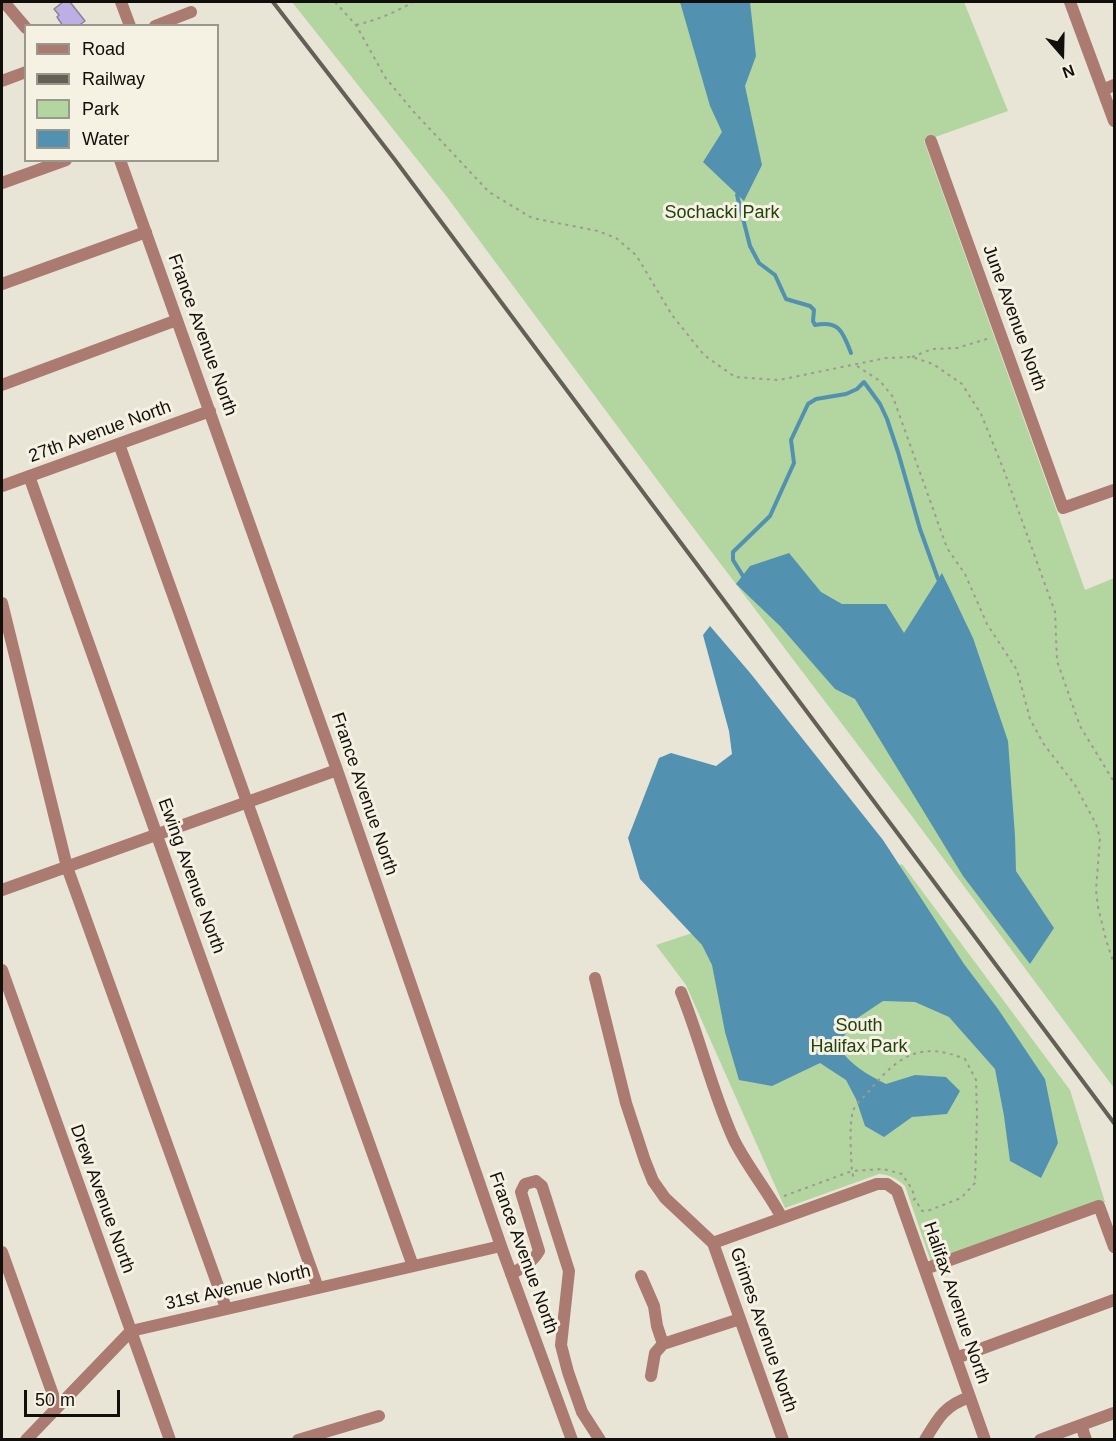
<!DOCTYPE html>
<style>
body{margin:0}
#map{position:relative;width:1116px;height:1441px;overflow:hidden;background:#e8e4d6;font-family:Helvetica,sans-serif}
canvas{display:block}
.frame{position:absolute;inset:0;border:3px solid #110f0b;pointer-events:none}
.legend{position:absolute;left:24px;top:24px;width:195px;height:138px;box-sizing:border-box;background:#f5f1e3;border:2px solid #9a978d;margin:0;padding:8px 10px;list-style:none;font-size:18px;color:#110f0b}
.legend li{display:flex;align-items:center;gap:12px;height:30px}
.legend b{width:30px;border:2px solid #9a978d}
.north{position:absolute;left:1032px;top:24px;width:60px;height:60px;-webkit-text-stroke:4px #f5f1e3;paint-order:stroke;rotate:160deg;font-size:16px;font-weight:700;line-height:24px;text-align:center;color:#110f0b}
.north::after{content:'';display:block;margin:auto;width:21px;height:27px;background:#110f0b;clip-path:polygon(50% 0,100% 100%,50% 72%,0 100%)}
.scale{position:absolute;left:24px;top:1390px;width:96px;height:27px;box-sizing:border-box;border:3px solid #110f0b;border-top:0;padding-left:8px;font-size:18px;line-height:21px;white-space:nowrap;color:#110f0b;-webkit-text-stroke:4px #f5f1e3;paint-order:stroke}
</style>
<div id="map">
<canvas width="1116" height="1441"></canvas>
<div class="frame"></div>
<ul class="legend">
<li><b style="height:8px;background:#ab7a71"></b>Road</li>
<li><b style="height:8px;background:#636058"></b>Railway</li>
<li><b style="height:16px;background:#b3d5a0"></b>Park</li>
<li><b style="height:16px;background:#5391b1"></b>Water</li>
</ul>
<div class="north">N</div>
<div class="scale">50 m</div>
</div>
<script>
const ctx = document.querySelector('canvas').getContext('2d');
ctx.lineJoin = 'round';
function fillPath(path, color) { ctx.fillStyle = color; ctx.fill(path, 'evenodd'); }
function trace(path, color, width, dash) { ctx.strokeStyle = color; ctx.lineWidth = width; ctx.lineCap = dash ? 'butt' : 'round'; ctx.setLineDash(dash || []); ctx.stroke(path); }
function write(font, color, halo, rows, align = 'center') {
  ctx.font = font + ' Helvetica,sans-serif'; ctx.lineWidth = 6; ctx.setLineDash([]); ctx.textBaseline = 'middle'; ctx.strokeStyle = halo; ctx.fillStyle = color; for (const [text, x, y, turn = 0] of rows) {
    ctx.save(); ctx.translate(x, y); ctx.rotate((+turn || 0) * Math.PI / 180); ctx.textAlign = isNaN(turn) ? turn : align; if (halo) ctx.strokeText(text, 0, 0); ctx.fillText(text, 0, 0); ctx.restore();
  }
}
const green = new Path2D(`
 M292 2H964L1008 111 924 141 1085 590 1114 578V1088L911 815 670 497 447 197Z
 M902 864 1070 1090 1105 1202 931 1262 905 1186C897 1179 891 1175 879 1174L785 1208 686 985 656 945Z`);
const water = new Path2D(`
 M680 2H750L756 56 745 86 762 165 744 201 703 162 722 132 710 106Z
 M789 553 821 592 842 604H886L904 633 942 573 973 638 1008 741 1015 836 1016 871 1054 928 1030 964 963 876 855 699 835 689 780 626 736 584 750 566Z
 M710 626 751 674 883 840 964 964 998 1009 1045 1079 1058 1143 1041 1178 1010 1161 1004 1116 995 1069 949 1017 915 1002 883 1001 853 1021 838 1047C851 1065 866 1074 886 1084L915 1075 946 1077 960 1091 947 1114 912 1117 884 1137 865 1126 856 1099 846 1080 820 1063 772 1086 739 1080 725 1032 712 965 702 945 640 879 628 838 659 758 671 753 716 766 732 754 729 731 703 635Z`);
const stream = new Path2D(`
 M737 195 750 246 759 263 775 275 786 299 810 306 814 310 813 321 815 325C840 320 843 333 851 353
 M743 576 733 560V552L770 516 794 463 791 440 808 404 816 399 846 394 857 389 864 382 880 404 887 419 898 452 920 529 938 579`);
const building = new Path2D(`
 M63 2H70L85 21 78 26H63L57 17 59 15 54 9Z`);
const path = new Path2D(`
 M335 2 356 25 385 77 413 111 489 192 532 218 598 231 616 238 636 255 672 315 704 355 735 377 779 380 886 358 912 357 933 364 962 384 981 414 1003 468 1055 612 1057 661 1080 726 1114 782
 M356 25C377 20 394 13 413 2
 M912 357 932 349 957 348 990 338
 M857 366 880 381 893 397 947 548 965 574 987 624 1017 670 1030 719 1043 743 1075 785 1096 824 1100 838 1096 890 1098 907 1106 940 1114 964
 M784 1196 852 1171 854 1180
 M913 1200 915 1199 922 1211 930 1210 961 1198 975 1183 977 1115 976 1080 965 1059C921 1041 899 1055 870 1090 865 1096 855 1104 853 1111 849 1125 851 1157 852 1171L883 1169 902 1174 912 1189 915 1199`);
const minor = new Path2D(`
 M4 2 26 28
 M121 2 130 26
 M1070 2 1114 121
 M155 26 191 12
 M2 81 26 72
 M1103 90 1114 85
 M931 141 1063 508 1114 490
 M120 160 337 770 501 1246 572 1440
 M2 183 66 160
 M2 284 146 232
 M2 385 177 320
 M119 444 413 1266
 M29 476 318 1288
 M2 486 210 411
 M2 603 67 867 226 1308
 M2 890 337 770
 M2 970 170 1440
 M595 978 626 1103 645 1161 653 1181 665 1198 713 1243 783 1440
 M681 992C701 1041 712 1092 734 1140 748 1168 768 1191 782 1218
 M713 1243 877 1184H887L897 1191 985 1440
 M2 1252 57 1406
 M925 1269 1099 1206 1114 1247
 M511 1274C522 1268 533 1262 539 1251L521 1192 525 1184 536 1181 542 1186 569 1271 561 1345 568 1372 582 1412 600 1440
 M641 1276 654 1306 657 1326 663 1344 740 1319
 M956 1358 1114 1300
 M651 1376 655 1353 663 1344
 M1081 1425 1086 1440
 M26 1440 131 1331 501 1246
 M298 1440 379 1416
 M925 1440C938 1418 945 1405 970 1397
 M1040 1440 1114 1413`);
const rail = new Path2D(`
 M273 2 395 160 1114 1123`);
const parkNames = [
 ["Sochacki Park",722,213],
 ["South",859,1026],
 ["Halifax Park",859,1047]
];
const streetNames = [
 ["June Avenue North",1014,318,70],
 ["France Avenue North",202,335,70],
 ["27th Avenue North",100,432,-20],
 ["France Avenue North",364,794,71],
 ["Ewing Avenue North",191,876,70],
 ["Drew Avenue North",102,1199,70],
 ["France Avenue North",523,1253,70],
 ["31st Avenue North",238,1288,-13],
 ["Halifax Avenue North",956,1303,71],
 ["Grimes Avenue North",763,1330,71]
];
fillPath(green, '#b3d5a0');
fillPath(water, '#5391b1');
trace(stream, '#5391b1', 4);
fillPath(building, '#bdaee6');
trace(building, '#878591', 1.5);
trace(path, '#9e9a90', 2, [3, 4.5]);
trace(minor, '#ab7a71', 12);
trace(rail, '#636058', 4);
write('18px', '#23420c', '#f5f1e3', parkNames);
write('18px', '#110f0b', '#f5f1e3', streetNames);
</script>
